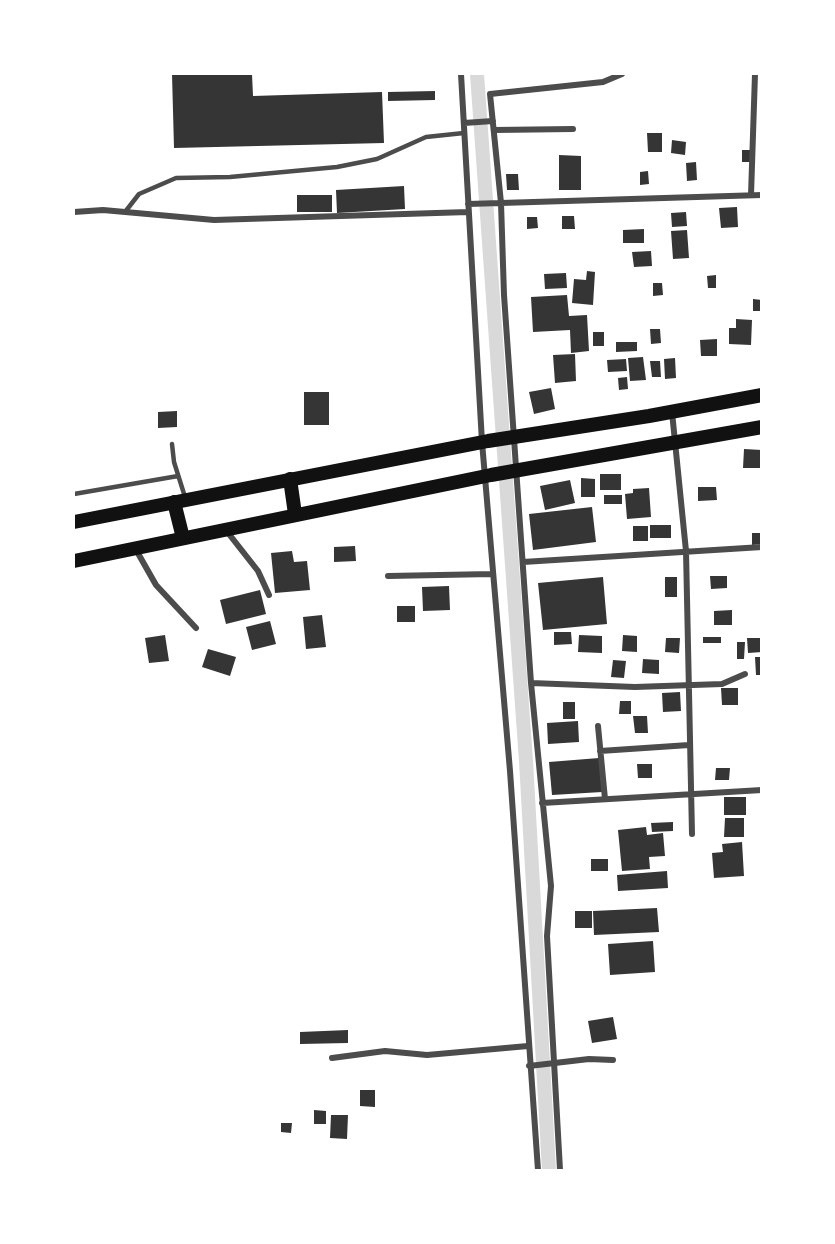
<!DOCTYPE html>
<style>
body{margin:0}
#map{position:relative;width:835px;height:1244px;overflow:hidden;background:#fff;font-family:Overpass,sans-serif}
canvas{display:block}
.frame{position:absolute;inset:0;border:75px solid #fff;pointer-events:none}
</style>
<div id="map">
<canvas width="835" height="1244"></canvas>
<div class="frame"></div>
</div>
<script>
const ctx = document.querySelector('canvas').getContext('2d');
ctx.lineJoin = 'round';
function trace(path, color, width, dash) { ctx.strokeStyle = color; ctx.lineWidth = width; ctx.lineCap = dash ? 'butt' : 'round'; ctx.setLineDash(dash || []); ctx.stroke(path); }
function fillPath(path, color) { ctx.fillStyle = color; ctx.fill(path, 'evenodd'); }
const canal = new Path2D(`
 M477 74 526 761 549 1170`);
const building = new Path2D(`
 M172 74H252L253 96 382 92 384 143 174 148Z
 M435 91V100L388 101V92Z
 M647 133H662V152H648Z
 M672 140 686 142 685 155 671 153Z
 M742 150H751V162H742Z
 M559 155 581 156V190H559Z
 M696 162 697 180 687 181 686 163Z
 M648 171 649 184 640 185V172Z
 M506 174H518L519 190H507Z
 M404 186 405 209 337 213 336 190Z
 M297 195H332V212H297Z
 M737 207 738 227 721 228 719 208Z
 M686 212 687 226 672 227 671 213Z
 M562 216H574L575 229H562Z
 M527 217H537L538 228 527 229Z
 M644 229V243H623V230Z
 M687 230 689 258 673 259 671 231Z
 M651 251 652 266 634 267 632 252Z
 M587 271 595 272 593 305 572 303 574 279 586 280Z
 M566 273 567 288 545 289 544 274Z
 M716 275V288H708L707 276Z
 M653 283H662L663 295 653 296Z
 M567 295 569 316 587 315 589 351 571 353 570 330 533 332 531 297Z
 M753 299 762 300V311H753Z
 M736 319 752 320 751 345 729 344V328H736Z
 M650 329H660L661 343 651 344Z
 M593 332H604V346H593Z
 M717 339V356H701L700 340Z
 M616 342H637V351L616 352Z
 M575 354 576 381 555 383 553 355Z
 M643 357 646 380 630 381 628 358Z
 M675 358 676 378 665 379 664 359Z
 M626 359 627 371 608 372 607 360Z
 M650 361H660L661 377H652Z
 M627 377 628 389 619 390 618 378Z
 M551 388 555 409 534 414 529 392Z
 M304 392H329V425H304Z
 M177 411V427L158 428V412Z
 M744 449 762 450V468H743Z
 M600 474H621V490H600Z
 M581 478 595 479V497H581Z
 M570 480 575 503 545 510 540 486Z
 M698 487H716L717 500 698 501Z
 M649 488 651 517 627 519 625 494 633 493V489Z
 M604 495H622V504H604Z
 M592 507 596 542 533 550 529 514Z
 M650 525H671V538H650Z
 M633 526H648V541H633Z
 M752 533H762V544L752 545Z
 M355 546 356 561 334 562V547Z
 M292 551 294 562 307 561 310 590 275 593 271 553Z
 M710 576H727V588L711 589Z
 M603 577 607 624 543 630 538 583Z
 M665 577H677V597H665Z
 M449 586 450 610 423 611 422 587Z
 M260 590 266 614 226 624 220 600Z
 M397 606H415V622H397Z
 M732 610V625H714V611Z
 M322 615 326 647 306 649 303 617Z
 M270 621 276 644 252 650 246 627Z
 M554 632H571L572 644 554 645Z
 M165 635 169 661 149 663 145 638Z
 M579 635 602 636V653L578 652Z
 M623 635 637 636V652L622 651Z
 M703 637H721V643H703Z
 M666 638H680L679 653 665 652Z
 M747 638H762V652L748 653Z
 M737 642H745L744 659H737Z
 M208 649 236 657 230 676 202 667Z
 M755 657H762V675H756Z
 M643 659 659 660V674L642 673Z
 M613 660 626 661 624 678 611 677Z
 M721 688H738V705H722Z
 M680 692 681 711 663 712 662 693Z
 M620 701H631V714H619Z
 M563 702H575V719H563Z
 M633 716H647L648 733H635Z
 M578 721 579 742 548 744 547 723Z
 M599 758 602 792 552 795 549 762Z
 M637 764H652V778H638Z
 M716 768H730L729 780H715Z
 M724 797H746V815H724Z
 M725 818H744V837H724Z
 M673 822V831L652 832 651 823Z
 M646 827 647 835 663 833 665 856 649 857 650 869 622 871 618 830Z
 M742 842 744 876 714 878 712 853 723 852 722 844Z
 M591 859H608V871H591Z
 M667 871 668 888 618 891 617 875Z
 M657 908 659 932 594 935 593 911Z
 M575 911H592V928H575Z
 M653 941 655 972 610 975 608 944Z
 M613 1017 617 1039 592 1043 588 1021Z
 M348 1030V1043L300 1044V1032Z
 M360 1090H375V1107L360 1106Z
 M314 1110 326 1111V1124H314Z
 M331 1115H348L347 1139 330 1138Z
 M281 1123H292L291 1133 281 1132Z`);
const service = new Path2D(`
 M125 212 139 194 176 178 230 177 337 167 377 159 426 137 464 133
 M172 444 174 462 185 497
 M74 494 178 476`);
const minor = new Path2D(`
 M461 74 482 442 510 771 538 1170
 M464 123 493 121
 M494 130 573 129
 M751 195 755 74
 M468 204 762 195
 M74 212 103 210 214 220 468 212
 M672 412 686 551 692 834
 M225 529 258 571 269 595
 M135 548 156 585 196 628
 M523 562 762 547
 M388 576 492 574
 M531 683 635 687 722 684 745 674
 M598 726 605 799
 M600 751 689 745
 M542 803 762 790
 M332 1058 385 1051 427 1055 528 1046
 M529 1066 589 1059 613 1060
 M560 1170 547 936 551 886 531 683 504 295 501 203 490 94 603 82 622 74`);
const primary = new Path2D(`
 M74 522 488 441 649 416 762 395
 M74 561 491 475 762 427`);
const trunk = new Path2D(`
 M290 479 295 514
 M174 502 183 538`);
trace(canal, '#d9d9d9', 14);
fillPath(building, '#353535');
trace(service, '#4c4c4c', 4.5);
trace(minor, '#4c4c4c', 6);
trace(primary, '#111', 14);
trace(trunk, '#111', 14);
</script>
